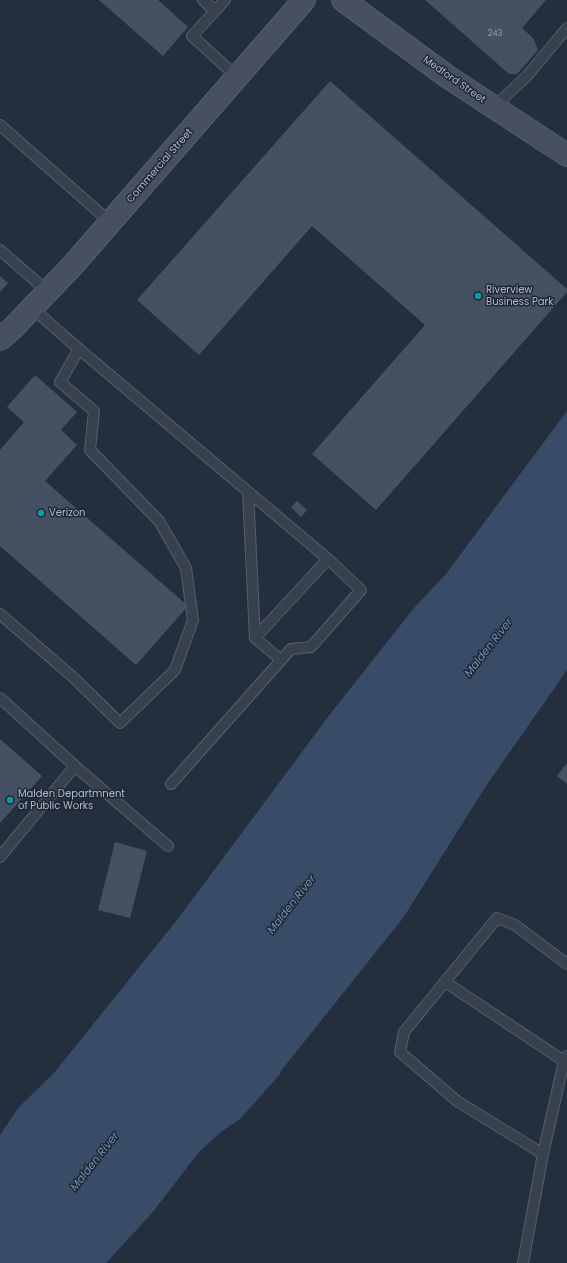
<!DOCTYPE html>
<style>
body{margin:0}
canvas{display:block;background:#242f3e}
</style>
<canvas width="567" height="1263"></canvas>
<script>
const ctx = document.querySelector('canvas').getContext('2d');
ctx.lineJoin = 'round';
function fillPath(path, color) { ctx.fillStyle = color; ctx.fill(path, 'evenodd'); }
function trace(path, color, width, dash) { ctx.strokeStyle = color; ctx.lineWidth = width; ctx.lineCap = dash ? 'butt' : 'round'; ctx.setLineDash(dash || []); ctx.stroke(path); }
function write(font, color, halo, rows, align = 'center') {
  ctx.font = font + ' Poppins,sans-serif'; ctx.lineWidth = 3; ctx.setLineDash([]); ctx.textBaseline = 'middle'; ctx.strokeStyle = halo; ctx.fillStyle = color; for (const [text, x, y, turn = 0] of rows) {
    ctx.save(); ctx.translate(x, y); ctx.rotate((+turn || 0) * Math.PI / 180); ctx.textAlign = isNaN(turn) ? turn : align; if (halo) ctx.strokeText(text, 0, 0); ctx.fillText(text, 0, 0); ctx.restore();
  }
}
const water = new Path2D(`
 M567 411V670L486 786 403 918 280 1072 281 1073 240 1119 221 1132 198 1153 152 1213 106 1263H0V1135L19 1107 54 1073 177 920 331 713 414 608 446 574Z`);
const building = new Path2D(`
 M99 0H158L188 27 163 56Z
 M425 0H546L522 28 534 39 538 50 517 74H509Z
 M330 81 567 289V292L376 510 312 454 425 325 312 226 199 355 137 300Z
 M0 276 8 283 0 292Z
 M35 375 77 412 61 430 77 445 45 481 188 606 136 665 0 546V450L24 422 7 407Z
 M297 501 307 510 301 517 291 507Z
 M0 739 42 776 0 823Z
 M567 763V784L557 776Z
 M115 842 147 851 130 918 98 910Z`);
const lane = new Path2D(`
 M203 0 215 11 192 36 237 77
 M215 11 225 0
 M494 107 527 76 567 28
 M0 125 110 222
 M0 250 47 291
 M31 307 79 349 328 559 255 638 248 492
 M0 614 74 678 120 723 175 670 193 620 186 568 159 521 90 450 94 411 60 382 79 349
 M255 638 281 660
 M0 698 75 766 0 857
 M75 766 168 846
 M171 784 291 649 311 647 361 590 328 559
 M445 982 564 1061
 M543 1154 457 1101 400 1052 404 1032 497 918 515 925 567 964
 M523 1263 543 1154 564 1061 567 1056`);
const secondary = new Path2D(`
 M343 0 448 77 567 155
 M0 339 13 328 73 265 304 0`);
const markers = [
 [478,296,4,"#0f9aa8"],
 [41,513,4,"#0f9aa8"],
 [10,800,4,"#0f9aa8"]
];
const numberNames = [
 ["243",495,34]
];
const streetNames = [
 ["Medford Street",454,80,35],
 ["Commercial Street",160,166,-49]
];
const poiNames = [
 ["Riverview",486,290],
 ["Business Park",486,302],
 ["Verizon",49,513],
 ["Malden Departmnent",18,794],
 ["of Public Works",18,806]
];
const waterNames = [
 ["Malden River",489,648,-52],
 ["Malden River",292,905,-52],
 ["Malden River",95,1162,-52]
];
fillPath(water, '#394c67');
fillPath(building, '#455162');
trace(lane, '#565f6c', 12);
trace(secondary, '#565f6c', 24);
trace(lane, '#38414e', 10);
trace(secondary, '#465061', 22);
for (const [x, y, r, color] of markers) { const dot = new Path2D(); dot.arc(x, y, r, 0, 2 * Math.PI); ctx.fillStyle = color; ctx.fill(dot); trace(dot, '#1d2633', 1.5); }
write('8px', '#98a1af', null, numberNames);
write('10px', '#b4bcc9', '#1d2633', streetNames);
write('10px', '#b4bcc9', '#1d2633', poiNames, 'left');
write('italic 11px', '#7c92b1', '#1d2633', waterNames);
</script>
